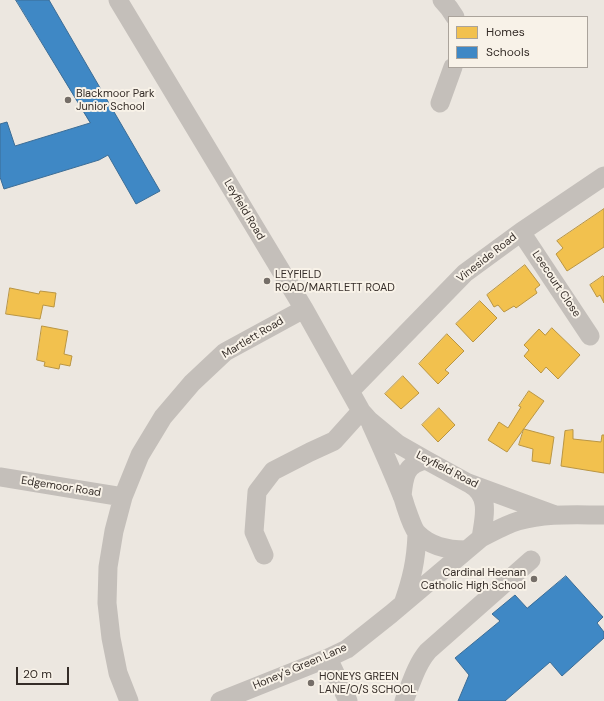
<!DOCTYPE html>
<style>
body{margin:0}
#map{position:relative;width:604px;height:701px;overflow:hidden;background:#ece7e0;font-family:"DM Sans",sans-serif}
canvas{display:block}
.legend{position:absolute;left:448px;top:16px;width:140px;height:52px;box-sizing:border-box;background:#f8f2e8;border:1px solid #aaa39b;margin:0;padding:5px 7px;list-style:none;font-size:12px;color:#352d28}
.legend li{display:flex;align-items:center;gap:8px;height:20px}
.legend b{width:20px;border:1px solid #aaa39b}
.scale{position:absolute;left:16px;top:667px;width:53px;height:18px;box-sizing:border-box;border:2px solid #352d28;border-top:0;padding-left:5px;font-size:12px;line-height:14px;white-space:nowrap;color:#352d28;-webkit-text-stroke:3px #f8f2e8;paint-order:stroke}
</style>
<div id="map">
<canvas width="604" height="701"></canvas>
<ul class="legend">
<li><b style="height:11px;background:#f2c14e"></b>Homes</li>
<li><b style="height:11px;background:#3f88c5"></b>Schools</li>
</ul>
<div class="scale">20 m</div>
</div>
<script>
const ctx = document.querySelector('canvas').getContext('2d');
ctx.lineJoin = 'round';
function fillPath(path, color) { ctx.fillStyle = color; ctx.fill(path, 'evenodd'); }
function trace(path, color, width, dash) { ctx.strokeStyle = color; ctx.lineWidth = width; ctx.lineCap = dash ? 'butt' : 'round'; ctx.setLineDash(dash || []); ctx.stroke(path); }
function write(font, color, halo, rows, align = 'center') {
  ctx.font = font + ' "DM Sans",sans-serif'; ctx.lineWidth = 4; ctx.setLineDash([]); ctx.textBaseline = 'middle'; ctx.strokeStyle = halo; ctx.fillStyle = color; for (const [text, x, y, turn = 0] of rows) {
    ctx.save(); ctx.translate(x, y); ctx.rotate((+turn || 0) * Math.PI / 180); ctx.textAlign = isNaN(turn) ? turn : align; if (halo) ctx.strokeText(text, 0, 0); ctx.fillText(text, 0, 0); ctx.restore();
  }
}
const homes = new Path2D(`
 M604 209V247L567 271 556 254 563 248 557 241Z
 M525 265 540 285 535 289 537 293 516 308 514 306 504 312 498 305 494 307 487 295Z
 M603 276 604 277V303L600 295 597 297 590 285Z
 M10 288 39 294 40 291 56 293 54 307 43 305 40 319 6 314Z
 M480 301 497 318 473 342 456 324Z
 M42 326 68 331 64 354 72 356 70 366 60 364 59 369 44 366 45 362 37 360Z
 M552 328 580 355 558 379 546 367 541 373 524 356 529 350 524 345 539 329 545 335Z
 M447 334 464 351 445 370 449 373 438 384 419 364Z
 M403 376 419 393 401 409 385 394Z
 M529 391 544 401 507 452 488 440 499 422 508 428 521 407 519 406Z
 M439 408 455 425 438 442 422 425Z
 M524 429 554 437 550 464 532 461 533 449 519 445Z
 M573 430V439L601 442 602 435H604V473L561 466 565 431Z`);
const schools = new Path2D(`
 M16 0H49L160 191 136 204 108 155 99 160 4 189 0 177V124L7 122 15 146 90 123Z
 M566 576 603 617 597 623 604 632V638L562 676 550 662 505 701H458L469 675 455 658 500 621 492 614 515 595 527 608Z`);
const minor = new Path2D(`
 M118 0 304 309 361 411 369 420 398 444 426 460 468 483 555 515
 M442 0 449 8 455 17
 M440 103 453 67
 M521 232 590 336
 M350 391 465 273 521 232 604 176
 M371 424C382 448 393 473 403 498 405 505 413 530 418 534 431 547 449 550 466 550
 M0 477 123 497
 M470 484C491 496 484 518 481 538
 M402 496C404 477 405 464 426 460
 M264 555 254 532 257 492 273 471 310 452 334 441 361 411
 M403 604C412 578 416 561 417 534
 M328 658 348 701
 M129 701 118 673 111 638 107 603 108 567 114 531 123 497 140 455 163 417 192 383 225 352 304 309
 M220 701 328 658 347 649 391 614 481 538C493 532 505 525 518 521 546 513 575 515 604 515
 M404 701C411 684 416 665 428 651L531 560`);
const markers = [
 [68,100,4,"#756e68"],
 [267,281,4,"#756e68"],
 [534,579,4,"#756e68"],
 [311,683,4,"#756e68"]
];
const poiNames = [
 ["Blackmoor Park",76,94],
 ["Junior School",76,107],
 ["LEYFIELD",275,275],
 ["ROAD/MARTLETT ROAD",275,288],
 ["Cardinal Heenan",526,573,"right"],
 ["Catholic High School",526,586,"right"],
 ["HONEYS GREEN",319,677],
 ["LANE/O/S SCHOOL",319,690]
];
const streetNames = [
 ["Leyfield Road",244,210,59],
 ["Vineside Road",487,258,-38],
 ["Leecourt Close",556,284,56],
 ["Martlett Road",253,338,-31],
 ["Leyfield Road",447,470,27],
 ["Edgemoor Road",61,487,9],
 ["Honey's Green Lane",300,667,-23]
];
fillPath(homes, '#f2c14e');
trace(homes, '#b99543', 1);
fillPath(schools, '#3f88c5');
trace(schools, '#3c6d96', 1);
trace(minor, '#c4bfba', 19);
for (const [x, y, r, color] of markers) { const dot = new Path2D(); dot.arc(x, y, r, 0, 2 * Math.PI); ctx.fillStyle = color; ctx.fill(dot); trace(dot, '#f8f2e8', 1.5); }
write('11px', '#352d28', '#f8f2e8', poiNames, 'left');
write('11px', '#352d28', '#f8f2e8', streetNames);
</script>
